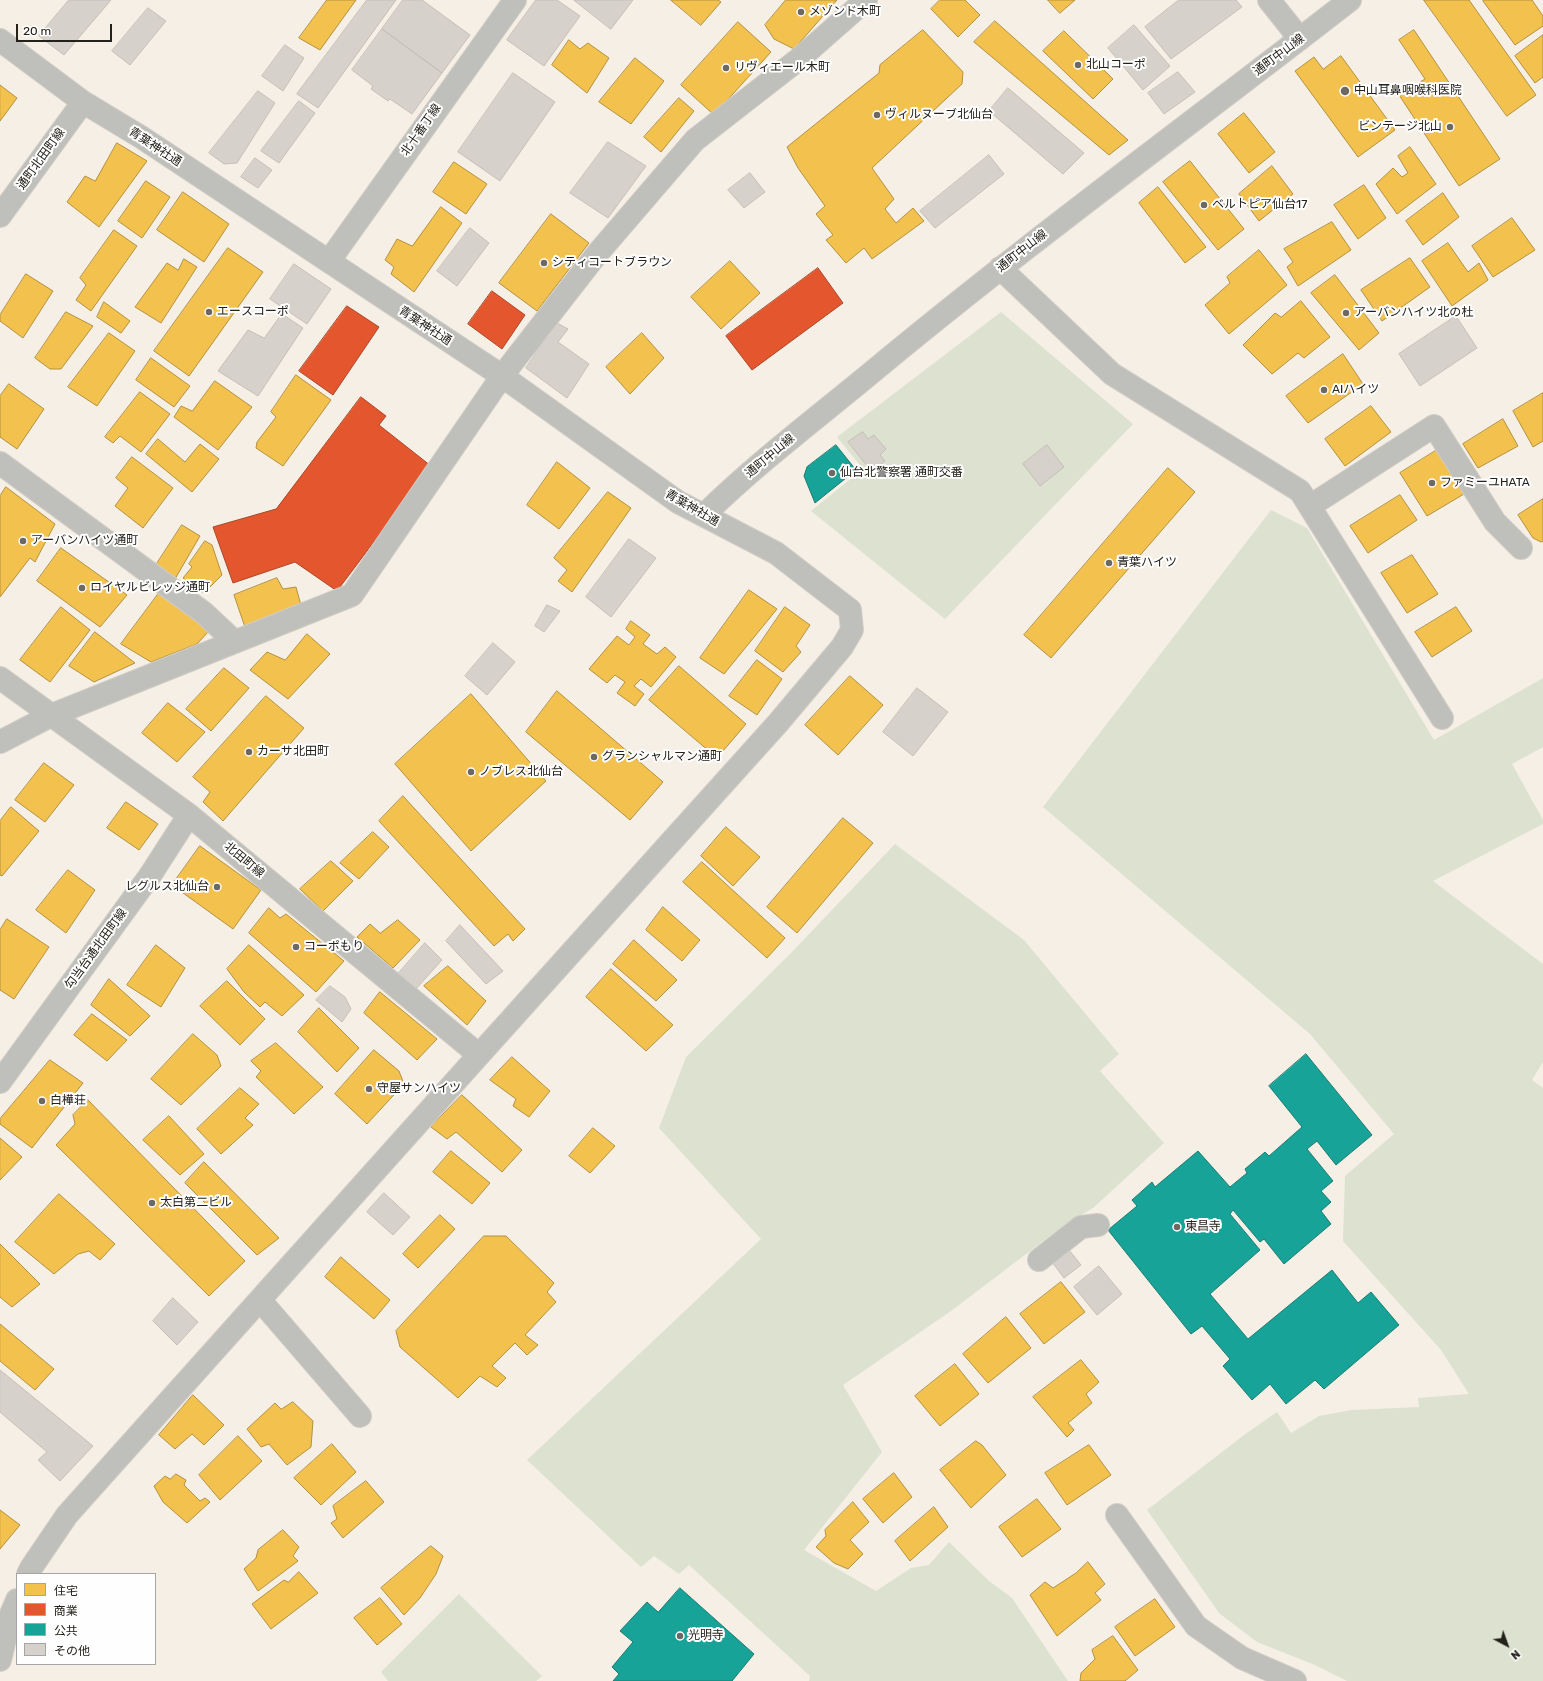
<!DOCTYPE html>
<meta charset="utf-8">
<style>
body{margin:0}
#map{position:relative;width:1543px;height:1681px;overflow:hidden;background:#f5efe5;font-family:Rubik,"Noto Sans JP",sans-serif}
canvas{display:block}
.legend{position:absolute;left:16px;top:1573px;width:140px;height:92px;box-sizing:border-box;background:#fefefe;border:1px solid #a7a5a3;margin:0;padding:5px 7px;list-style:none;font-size:12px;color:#24201a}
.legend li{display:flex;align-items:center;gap:8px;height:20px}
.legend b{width:20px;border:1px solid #a7a5a3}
.north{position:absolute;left:1487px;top:1625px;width:40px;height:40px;-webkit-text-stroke:3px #fefefe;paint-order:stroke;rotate:139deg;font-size:11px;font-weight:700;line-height:16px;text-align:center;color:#24201a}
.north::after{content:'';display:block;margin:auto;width:14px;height:18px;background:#24201a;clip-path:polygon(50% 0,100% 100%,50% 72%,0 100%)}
.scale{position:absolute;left:16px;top:24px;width:96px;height:18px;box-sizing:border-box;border:2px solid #24201a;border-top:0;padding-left:5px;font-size:12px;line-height:14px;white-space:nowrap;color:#24201a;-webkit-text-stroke:3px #fefefe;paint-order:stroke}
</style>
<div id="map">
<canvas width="1543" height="1681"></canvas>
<ul class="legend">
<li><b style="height:11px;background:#f2c14e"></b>住宅</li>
<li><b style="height:11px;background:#e4572e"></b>商業</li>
<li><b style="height:11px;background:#17a398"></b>公共</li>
<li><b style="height:11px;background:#d6d1ca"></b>その他</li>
</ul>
<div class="north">N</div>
<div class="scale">20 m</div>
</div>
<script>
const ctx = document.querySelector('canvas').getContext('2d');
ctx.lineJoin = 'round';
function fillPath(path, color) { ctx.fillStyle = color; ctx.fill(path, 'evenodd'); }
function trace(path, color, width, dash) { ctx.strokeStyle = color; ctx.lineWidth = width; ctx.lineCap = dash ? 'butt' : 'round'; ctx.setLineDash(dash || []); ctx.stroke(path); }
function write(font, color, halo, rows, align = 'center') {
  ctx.font = font + ' Rubik,"Noto Sans JP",sans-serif'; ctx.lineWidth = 4; ctx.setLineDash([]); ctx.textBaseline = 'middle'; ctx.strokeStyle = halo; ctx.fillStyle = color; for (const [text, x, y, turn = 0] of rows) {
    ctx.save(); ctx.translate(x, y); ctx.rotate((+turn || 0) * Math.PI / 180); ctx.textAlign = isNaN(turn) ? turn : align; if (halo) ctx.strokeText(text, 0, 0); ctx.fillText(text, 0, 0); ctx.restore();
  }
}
const green = new Path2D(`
 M1001 312 1133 424 945 619 811 511 863 469 837 437Z
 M1271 510 1307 528 1434 740 1543 678V747L1512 764 1543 820V824L1433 881 1543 964V1062L1532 1080 1543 1088V1681H1347L1315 1665 1257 1642 1219 1613 1147 1510 1244 1435 1277 1412 1291 1433 1319 1416 1352 1410 1419 1407 1418 1398 1469 1394 1441 1350 1343 1241 1345 1176 1394 1134 1310 1034 1043 807Z
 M895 844 1024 940 1119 1054 1100 1071 1164 1143 1093 1208 1067 1223 951 1311 843 1385 882 1452 804 1550 876 1591 911 1568 929 1565 949 1542 989 1581 1012 1598 1068 1681H809L810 1676 689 1565 679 1574 654 1556 641 1567 527 1460 761 1239 659 1128 686 1057 790 954Z
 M459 1594 542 1676 536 1681H388L381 1672Z`);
const homes = new Path2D(`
 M327 0H356L320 50 299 38Z
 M671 0H718L721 2 701 25Z
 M786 0H837L794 49 774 39 765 25Z
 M940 0H965L980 15 958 37 931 9Z
 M1048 0H1075L1060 13Z
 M1424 0H1469L1536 95 1507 116Z
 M1485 0H1532L1543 16V26L1515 45 1483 1Z
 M995 21 1128 140 1109 155 974 42Z
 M738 22 771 52 714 115 681 85Z
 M923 30 963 72 962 84 872 168 894 199 885 209 896 223 913 208 924 221 872 259 864 248 846 263 826 240 833 235 816 214 825 206 798 168 787 147 879 73 880 65Z
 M1414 30 1500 159 1459 186 1399 95 1425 79 1399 40Z
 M1064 31 1113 79 1093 99 1043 51Z
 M1543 35V77L1535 83 1515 56Z
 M569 40 580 49 588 43 609 58 587 93 552 65Z
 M1341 56 1395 130 1358 157 1295 71 1314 57 1323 69Z
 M635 58 664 81 631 124 599 102Z
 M0 85 17 98 0 121Z
 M679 98 694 111 661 152 644 137Z
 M1244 113 1275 152 1249 173 1218 134Z
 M117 143 147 161 99 227 67 202 85 176 95 181Z
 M1410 147 1436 184 1397 214 1376 184 1393 168 1402 177 1408 173 1398 156Z
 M1190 161 1244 229 1218 250 1163 182Z
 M454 162 487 184 466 214 433 192Z
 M1272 166 1293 194 1259 221 1239 194Z
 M146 181 170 197 142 238 118 221Z
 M1364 185 1386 218 1358 239 1334 205Z
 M1158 187 1206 247 1185 263 1139 203Z
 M183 192 229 224 204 262 157 230Z
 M1443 193 1459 217 1423 245 1406 221Z
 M441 207 462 223 414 292 391 274 394 267 385 260 397 239 412 246Z
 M551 214 589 243 537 311 499 283Z
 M1512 218 1535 250 1493 277 1472 246Z
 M1332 222 1351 250 1298 286 1287 267 1293 262 1284 249Z
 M114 230 137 246 91 311 76 300 86 285 80 278Z
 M1448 243 1468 272 1479 263 1488 280 1452 306 1422 261Z
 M228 248 263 272 189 376 154 351Z
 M1259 250 1287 285 1229 334 1205 305 1230 283 1227 277Z
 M1410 258 1430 287 1382 321 1361 290Z
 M184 259 197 267 161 323 135 307 167 263 178 270Z
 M730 261 760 293 721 329 691 297Z
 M26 274 53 291 23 338 0 321V315Z
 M1335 275 1379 333 1359 350 1311 293Z
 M1301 301 1330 337 1304 358 1298 353 1272 374 1243 345 1275 313 1281 317Z
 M104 302 130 321 121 333 97 317Z
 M66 312 93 326 61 369H50L35 358Z
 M109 333 135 351 97 406 68 387Z
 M642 333 664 358 630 394 606 367Z
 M1343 354 1363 384 1308 423 1286 396Z
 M151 358 190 386 174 407 136 380Z
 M296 375 331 400 283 466 256 448 257 442 276 417 271 412Z
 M215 381 252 407 218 450 174 417 181 406 192 411Z
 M9 384 44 409 17 449 0 437V396Z
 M140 392 170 414 141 452 120 436 113 443 105 437Z
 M1543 393V441L1533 447 1513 411Z
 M1371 406 1391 432 1345 466 1325 439Z
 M1503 419 1518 446 1478 468 1463 444Z
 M158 439 185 462 200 444 219 459 192 492 146 454Z
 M1437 450 1464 494 1427 516 1400 473Z
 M132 457 173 488 143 528 115 506 128 488 116 478Z
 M557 462 590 488 559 529 527 505Z
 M1168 468 1195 492 1051 658 1024 635Z
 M6 487 55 524 35 562 30 558 0 597V496Z
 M608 492 631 508 572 592 558 581 567 570 554 558Z
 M1400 495 1417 520 1368 553 1350 526Z
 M1543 499V541L1541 542 1533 538 1518 515Z
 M182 525 200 536 175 579 156 565Z
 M205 541 212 545 222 575 204 593 183 578 192 567 189 564Z
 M61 548 127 595 100 627 37 581Z
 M1412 555 1438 594 1407 613 1381 573Z
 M277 578 283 589 296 587 302 609 246 630 234 595Z
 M749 590 777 609 724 674 700 658Z
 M159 593 209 631 197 644 151 662 121 644Z
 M61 607 90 630 50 682 20 660Z
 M785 607 810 625 796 646 801 652 783 672 755 651Z
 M1456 607 1472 631 1432 657 1415 632Z
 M631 621 650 635 643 644 657 654 665 647 676 657 651 687 641 679 634 686 644 694 635 706 617 693 625 682 615 675 607 683 589 669 617 636 629 645 635 637 626 629Z
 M95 632 135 663 94 682 69 666Z
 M307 634 330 654 288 699 250 670 267 652 285 660Z
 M757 660 782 679 757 715 729 696Z
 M679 666 746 724 717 758 649 700Z
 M224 668 249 688 211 731 186 709Z
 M850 676 883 705 838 755 805 725Z
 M557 691 663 782 630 820 526 732Z
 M471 694 546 781 471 851 395 764Z
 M266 696 304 728 223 821 203 802 210 792 193 777Z
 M168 703 205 732 177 762 142 733Z
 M44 763 74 785 45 822 15 800Z
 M403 796 525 929 513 941 508 934 494 946 379 821Z
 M126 802 158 824 139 850 107 828Z
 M11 807 39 831 2 876 0 875V821Z
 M843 818 873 843 797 933 767 907Z
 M726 827 760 857 733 886 701 856Z
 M373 832 389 847 359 879 340 863Z
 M200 846 261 890 233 929 172 885Z
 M331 861 353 881 323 911 300 889Z
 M702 862 785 938 767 958 683 882Z
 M68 870 95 890 66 933 36 910Z
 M663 907 700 940 682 961 646 930Z
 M269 908 280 918 286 914 344 961 316 992 249 933Z
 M7 919 49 947 14 999 0 990V930Z
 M398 920 420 940 393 968 357 937 370 924 380 933Z
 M634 940 677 980 656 1001 613 964Z
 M156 945 185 968 161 1007 127 985Z
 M249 945 304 995 282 1016 265 1002 260 1007 244 992 227 969Z
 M448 966 486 1001 467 1025 424 986Z
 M611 969 673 1025 646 1051 586 997Z
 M109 979 150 1016 130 1036 91 1005Z
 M227 981 265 1019 240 1045 200 1006Z
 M380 992 437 1039 417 1060 364 1013Z
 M319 1008 359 1048 337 1072 298 1032Z
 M92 1014 127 1040 107 1061 74 1035Z
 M193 1034 217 1055 221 1066 181 1105 151 1079Z
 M276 1043 323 1087 294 1114 256 1077 261 1071 251 1061Z
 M374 1050 399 1071 404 1084 367 1124 335 1094Z
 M512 1057 550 1091 529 1117 513 1106 516 1099 490 1080Z
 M50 1060 83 1083 32 1148 0 1124V1119Z
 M240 1088 259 1104 245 1118 253 1125 221 1154 197 1129Z
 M462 1095 522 1150 502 1172 456 1132 447 1139 431 1127Z
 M88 1100 245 1261 209 1296 56 1145 75 1124 73 1115Z
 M169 1116 204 1154 180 1175 143 1140Z
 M593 1128 615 1146 590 1173 569 1156Z
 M0 1138 22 1157 0 1180Z
 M451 1151 490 1183 472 1204 433 1172Z
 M204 1162 279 1238 257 1255 185 1183Z
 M59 1194 115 1244 100 1260 89 1251 78 1254 54 1274 15 1242Z
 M440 1215 455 1229 418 1268 403 1254Z
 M484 1236H506L554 1283 547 1292 556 1302 525 1335 538 1345 527 1355 515 1343 492 1366 506 1378 497 1387 480 1376 458 1398 400 1347 396 1331Z
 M0 1244 40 1284 12 1307 0 1297Z
 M341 1257 390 1300 374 1319 325 1277Z
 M1061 1282 1085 1312 1044 1344 1020 1314Z
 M1006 1317 1031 1348 988 1383 963 1354Z
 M0 1324 54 1369 35 1390 0 1361Z
 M1081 1360 1099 1382 1086 1394 1092 1403 1068 1423 1074 1430 1067 1437 1033 1397Z
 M955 1364 979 1394 940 1426 915 1396Z
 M193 1395 224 1425 204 1445 192 1434 175 1449 159 1435Z
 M293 1402 313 1421 311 1447 287 1465 269 1444 261 1447 247 1429 275 1403 281 1409Z
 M238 1436 262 1461 220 1500 199 1475Z
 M976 1441 982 1445 1006 1475 971 1508 940 1470Z
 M332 1444 356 1472 321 1505 294 1478Z
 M1089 1445 1111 1475 1067 1505 1045 1473Z
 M894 1473 912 1497 883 1523 863 1499Z
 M176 1474 186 1480 184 1485 200 1501 205 1498 210 1502 187 1523 163 1502 154 1486 165 1476 170 1479Z
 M366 1481 384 1502 343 1538 331 1523 337 1519 333 1506Z
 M1037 1499 1061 1529 1022 1557 999 1527Z
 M853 1502 869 1522 850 1540 863 1554 848 1569 834 1563 816 1547 826 1536 825 1530Z
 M934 1507 948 1527 910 1561 895 1541Z
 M0 1510 20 1525 0 1549Z
 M283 1530 299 1547 293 1556 298 1561 258 1591 244 1569 256 1558 258 1550Z
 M431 1546 443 1556 436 1574 420 1598 404 1615 381 1588Z
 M1088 1562 1105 1584 1095 1593 1101 1600 1057 1636 1030 1595 1045 1582 1053 1588 1076 1573Z
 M299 1572 318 1593 271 1629 252 1604 284 1580 288 1582Z
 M380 1598 402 1624 377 1645 354 1618Z
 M1155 1599 1175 1627 1135 1656 1115 1627Z
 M1113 1636 1138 1670 1125 1681H1080L1081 1673 1095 1659 1092 1650Z`);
const shops = new Path2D(`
 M818 268 843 303 752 370 726 336Z
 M492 291 525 315 502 349 468 324Z
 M347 306 379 327 333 395 299 371Z
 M361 397 386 416 379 425 431 466 337 591 295 562 233 583 213 527 276 509Z`);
const public = new Path2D(`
 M836 445 856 470 815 503 804 476 807 467Z
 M1306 1054 1372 1135 1336 1165 1317 1141 1307 1149 1333 1181 1321 1191 1331 1202 1321 1211 1331 1224 1284 1264 1264 1239 1260 1242 1233 1210 1230 1214 1260 1250 1210 1294 1248 1339 1332 1270 1358 1303 1371 1292 1399 1325 1324 1389 1315 1380 1286 1404 1270 1384 1252 1400 1223 1366 1230 1359 1202 1326 1191 1334 1108 1230 1137 1206 1132 1200 1152 1182 1155 1187 1198 1151 1230 1187 1247 1173 1245 1169 1265 1152 1269 1156 1302 1127 1269 1086Z
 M680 1588 754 1654 732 1681H613L619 1674 612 1667 633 1642 620 1631 647 1602 658 1612Z`);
const building = new Path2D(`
 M69 0H111L64 55 39 36Z
 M367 0H396L318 108 297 94Z
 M403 0H422L470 35 442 73 382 29Z
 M536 0H557L580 16 544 66 507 40Z
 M574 0H633L611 29Z
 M1179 0H1236L1242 7 1171 59 1145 27Z
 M148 8 166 21 130 65 112 51Z
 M1134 25 1170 66 1143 90 1108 48Z
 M382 29 442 73 412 114 390 99 388 101 371 89 373 86 352 70Z
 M285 45 304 58 283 91 262 76Z
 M1178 72 1195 92 1164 114 1148 93Z
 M513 73 555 102 500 181 458 152Z
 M1008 88 1084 153 1063 174 989 111Z
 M258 91 275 103 237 163 224 164 209 153Z
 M299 101 315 113 279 163 261 151Z
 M608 142 646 166 608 218 570 193Z
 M989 155 1004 174 935 228 920 211Z
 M255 158 272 170 258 188 241 177Z
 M750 173 765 192 744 208 728 190Z
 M470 228 489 243 457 286 437 271Z
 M294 264 331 289 307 324 270 299Z
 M282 314 303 328 258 396 218 371 248 330 264 338Z
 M1456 316 1477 348 1420 386 1399 354Z
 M557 323 568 329 558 342 589 364 567 398 526 368Z
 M863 432 868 439 874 435 886 449 880 455 885 461 872 472 848 442Z
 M1047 445 1064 467 1040 486 1023 464Z
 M629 539 656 558 611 617 586 597Z
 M547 605 560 611 544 632 535 626Z
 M493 643 515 662 487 695 465 676Z
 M917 688 948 712 913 756 883 732Z
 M460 925 503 971 486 984 446 941Z
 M425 943 442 960 415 990 398 974Z
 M330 986 345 997 351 1009 342 1022 316 1000Z
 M384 1193 410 1217 393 1235 367 1212Z
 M1065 1245 1081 1265 1064 1278 1049 1258Z
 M1099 1266 1122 1294 1097 1315 1074 1287Z
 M173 1298 198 1322 177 1345 153 1321Z
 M0 1370 93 1446 60 1481 38 1460 47 1452 0 1412Z`);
const minor = new Path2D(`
 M1269 0 1300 39
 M0 40 83 102 141 137 502 376 678 502 776 553 850 610 852 630 842 647 778 723 479 1055 67 1515 31 1568 28 1574
 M0 216 83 102
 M329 261 515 0
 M1000 268 1112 374 1300 491 1442 718
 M0 463 204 613 235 642
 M1310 506 1434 426 1495 522 1521 548
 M704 515C754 466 810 423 865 378 1022 247 1188 126 1350 0
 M0 678 189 815 479 1055
 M0 742 52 715 352 595 502 376 597 254 695 140 799 59 866 0
 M0 1082 151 874 189 815
 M1039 1260 1081 1227 1098 1225
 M260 1300 360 1416
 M1117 1515 1196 1626 1242 1658 1295 1681
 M0 1660 11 1614 17 1600`);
const markers = [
 [801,12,4,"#6d6861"],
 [1078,65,4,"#6d6861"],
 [726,68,4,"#6d6861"],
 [1345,91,5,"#6d6861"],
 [877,115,4,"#6d6861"],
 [1450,127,4,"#6d6861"],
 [1204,205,4,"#6d6861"],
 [544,263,4,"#6d6861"],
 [209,312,4,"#6d6861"],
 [1346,313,4,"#6d6861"],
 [1324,390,4,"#6d6861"],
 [832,473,4,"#6d6861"],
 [1432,483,4,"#6d6861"],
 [23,541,4,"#6d6861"],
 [1109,563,4,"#6d6861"],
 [82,588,4,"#6d6861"],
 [249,752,4,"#6d6861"],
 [594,757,4,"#6d6861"],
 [471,772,4,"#6d6861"],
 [217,887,4,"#6d6861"],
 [296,947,4,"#6d6861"],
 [369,1089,4,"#6d6861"],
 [42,1101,4,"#6d6861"],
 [152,1203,4,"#6d6861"],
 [1177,1227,4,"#6d6861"],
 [680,1636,4,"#6d6861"]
];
const poiNames = [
 ["メゾンド木町",809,12],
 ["北山コーポ",1086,65],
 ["リヴィエール木町",734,68],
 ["中山耳鼻咽喉科医院",1354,91],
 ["ヴィルヌーブ北仙台",885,115],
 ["ビンテージ北山",1442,127,"right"],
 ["ベルトピア仙台17",1212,205],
 ["シティコートブラウン",552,263],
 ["エースコーポ",217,312],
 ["アーバンハイツ北の杜",1354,313],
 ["AIハイツ",1332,390],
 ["仙台北警察署 通町交番",840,473],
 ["ファミーユHATA",1440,483],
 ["アーバンハイツ通町",31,541],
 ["青葉ハイツ",1117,563],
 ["ロイヤルビレッジ通町",90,588],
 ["カーサ北田町",257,752],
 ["グランシャルマン通町",602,757],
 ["ノブレス北仙台",479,772],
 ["レグルス北仙台",209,887,"right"],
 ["コーポもり",304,947],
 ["守屋サンハイツ",377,1089],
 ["白樺荘",50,1101],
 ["太白第二ビル",160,1203],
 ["東昌寺",1185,1227],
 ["光明寺",688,1636]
];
const streetNames = [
 ["通町中山線",1279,55,-37],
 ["北十番丁線",421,130,-55],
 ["青葉神社通",155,147,33],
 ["通町北田町線",41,159,-54],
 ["通町中山線",1022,251,-38],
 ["青葉神社通",425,326,33],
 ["通町中山線",770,456,-40],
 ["青葉神社通",692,508,30],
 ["北田町線",244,860,40],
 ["勾当台通北田町線",96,949,-54]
];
fillPath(green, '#dce2cf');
fillPath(homes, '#f2c14e');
trace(homes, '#b4913e', 1);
fillPath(shops, '#e4572e');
trace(shops, '#aa4628', 1);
fillPath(public, '#17a398');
trace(public, '#1b7c72', 1);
fillPath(building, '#d6d1ca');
trace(building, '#c4bfb7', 1);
trace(minor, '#d2cdc6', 24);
trace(minor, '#bfbfbb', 22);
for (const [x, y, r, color] of markers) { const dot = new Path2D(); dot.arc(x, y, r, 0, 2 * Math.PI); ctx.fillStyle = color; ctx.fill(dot); trace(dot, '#fefefe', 1.5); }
write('12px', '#24201a', '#fefefe', poiNames, 'left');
write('12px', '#24201a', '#fefefe', streetNames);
</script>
